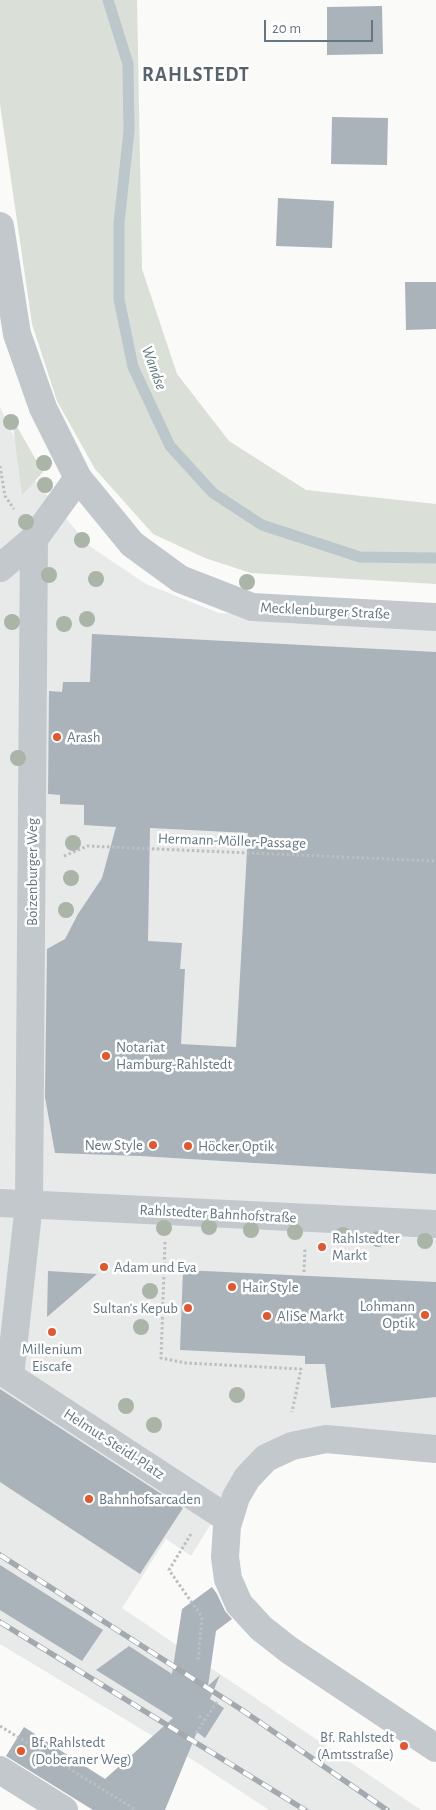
<!DOCTYPE html>
<meta charset="utf-8">
<style>
body{margin:0}
#map{position:relative;width:436px;height:1810px;overflow:hidden;background:#fafaf8;font-family:"Alegreya Sans",sans-serif}
canvas{display:block}
.scale{position:absolute;left:264px;top:20px;width:109px;height:22px;box-sizing:border-box;border:2px solid #657683;border-top:0;padding-left:6px;font-size:15px;line-height:18px;white-space:nowrap;color:#657683;-webkit-text-stroke:4px #fff;paint-order:stroke}
</style>
<div id="map">
<canvas width="436" height="1810"></canvas>
<div class="scale">20 m</div>
</div>
<script>
const ctx = document.querySelector('canvas').getContext('2d');
ctx.lineJoin = 'round';
function fillPath(path, color) { ctx.fillStyle = color; ctx.fill(path, 'evenodd'); }
function trace(path, color, width, dash) { ctx.strokeStyle = color; ctx.lineWidth = width; ctx.lineCap = dash ? 'butt' : 'round'; ctx.setLineDash(dash || []); ctx.stroke(path); }
function write(font, color, halo, rows, align = 'center') {
  ctx.font = font + ' "Alegreya Sans",sans-serif'; ctx.lineWidth = 5; ctx.setLineDash([]); ctx.textBaseline = 'middle'; ctx.strokeStyle = halo; ctx.fillStyle = color; for (const [text, x, y, turn = 0] of rows) {
    ctx.save(); ctx.translate(x, y); ctx.rotate((+turn || 0) * Math.PI / 180); ctx.textAlign = isNaN(turn) ? turn : align; if (halo) ctx.strokeText(text, 0, 0); ctx.fillText(text, 0, 0); ctx.restore();
  }
}
const built = new Path2D(`
 M0 407 34 479 88 545 146 584 219 613 436 624V1439L287 1436 215 1517 191 1556 166 1539 122 1608 421 1810H269L196 1762 0 1644Z`);
const green = new Path2D(`
 M0 0H137L142 269 177 374 229 441 306 490 436 504V584L251 573 205 558 153 534 95 469 57 401 32 324 0 104Z
 M12 418 43 472 22 495Z`);
const stream = new Path2D(`
 M108 0 128 64 129 131 119 223V299L133 367 170 446 213 493 262 525 360 557 436 558`);
const building = new Path2D(`
 M382 6 383 54 327 55V7Z
 M332 117 388 118 387 165 331 164Z
 M278 198 334 201 332 248 276 246Z
 M405 282H436V329L406 330Z
 M92 634 436 652V1174L140 1156 55 1153 45 1097 47 949 65 939 78 914 102 878 116 827 84 825V805L60 804V795L48 794 49 691 62 692 63 682H90ZM150 828 248 833 236 1047 181 1044 185 969H180L182 943 148 941Z
 M183 1270 436 1282V1397L331 1408 325 1364H305V1356L180 1350Z
 M48 1271 97 1274 47 1317Z
 M0 1389 183 1508 140 1574 0 1482Z
 M0 1565 103 1630 82 1661 0 1610Z
 M212 1587 217 1594 225 1611 232 1619 216 1631 208 1686 220 1675 210 1699 224 1708 205 1738 197 1732 165 1810H93L6 1756 24 1727 105 1779 173 1718 96 1670 129 1646 172 1674 182 1609Z`);
const path = new Path2D(`
 M0 466 5 496 14 509
 M64 856 87 846 436 861
 M165 1242 161 1358 186 1363 301 1369 292 1412
 M304 1272 305 1249
 M191 1534 169 1570 202 1617 198 1660
 M199 1716 205 1720
 M0 1726 136 1810
 M196 1733 217 1702`);
const minor = new Path2D(`
 M0 226 17 334 43 408 78 478 132 544 180 579 252 607 436 617
 M0 568 34 539 78 478
 M0 1203 436 1224
 M0 1370 219 1513
 M10 1376 29 1204 34 539
 M436 1449 326 1439 292 1446 266 1458 247 1478 236 1497 227 1526 225 1557 228 1579 239 1604 261 1628 289 1650 436 1748
 M0 1770 64 1810`);
const rail = new Path2D(`
 M0 1555 242 1710 387 1810
 M0 1622 305 1810`);
const trees = [
 [11,422],
 [44,463],
 [45,485],
 [26,522],
 [82,540],
 [49,575],
 [96,579],
 [247,582],
 [87,619],
 [12,622],
 [64,624],
 [18,758],
 [73,843],
 [71,878],
 [66,910],
 [209,1227],
 [164,1228],
 [251,1230],
 [295,1232],
 [343,1235],
 [378,1239],
 [425,1241],
 [150,1291],
 [141,1327],
 [237,1395],
 [126,1406],
 [154,1425]
];
const markers = [
 [57,737,5,"#e4572e"],
 [106,1056,5,"#e4572e"],
 [153,1145,5,"#e4572e"],
 [188,1146,5,"#e4572e"],
 [322,1247,5,"#e4572e"],
 [104,1267,5,"#e4572e"],
 [232,1287,5,"#e4572e"],
 [188,1308,5,"#e4572e"],
 [425,1315,5,"#e4572e"],
 [267,1316,5,"#e4572e"],
 [52,1332,5,"#e4572e"],
 [89,1499,5,"#e4572e"],
 [404,1746,5,"#e4572e"],
 [21,1751,5,"#e4572e"]
];
const streetNames = [
 ["Mecklenburger Straße",325,611,3],
 ["Hermann-Möller-Passage",232,841,2],
 ["Boizenburger Weg",32,872,-90],
 ["Rahlstedter Bahnhofstraße",218,1214,3],
 ["Helmut-Steidl-Platz",114,1444,33]
];
const poiNames = [
 ["Arash",67,737],
 ["Notariat",116,1047],
 ["Hamburg-Rahlstedt",116,1064],
 ["New Style",143,1145,"right"],
 ["Höcker Optik",198,1146],
 ["Rahlstedter",332,1238],
 ["Markt",332,1255],
 ["Adam und Eva",114,1267],
 ["Hair Style",242,1287],
 ["Lohmann",415,1306,"right"],
 ["Optik",415,1323,"right"],
 ["Sultan's Kepub",178,1308,"right"],
 ["AliSe Markt",277,1316],
 ["Millenium",52,1349,"center"],
 ["Eiscafe",52,1366,"center"],
 ["Bahnhofsarcaden",99,1499],
 ["Bf. Rahlstedt",394,1737,"right"],
 ["(Amtsstraße)",394,1754,"right"],
 ["Bf. Rahlstedt",31,1742],
 ["(Doberaner Weg)",31,1759]
];
const waterNames = [
 ["Wandse",154,368,70]
];
const districtNames = [
 ["RAHLSTEDT",196,75]
];
fillPath(built, '#e8e9e9');
fillPath(green, '#dadfd7');
trace(stream, '#bbc7cb', 11);
fillPath(building, '#aab3b9');
trace(path, '#bbbfc2', 3, [2.5, 2.5]);
trace(minor, '#c3c8cc', 28);
trace(rail, '#a2aab0', 5.5);
trace(rail, '#fff', 4, [11]);
ctx.fillStyle = '#aab4a7';
for (const [x, y] of trees) { ctx.beginPath(); ctx.arc(x, y, 8, 0, 2 * Math.PI); ctx.fill(); }
for (const [x, y, r, color] of markers) { const dot = new Path2D(); dot.arc(x, y, r, 0, 2 * Math.PI); ctx.fillStyle = color; ctx.fill(dot); trace(dot, '#fff', 2); }
write('15px', '#657683', '#fff', streetNames);
write('15px', '#657683', '#fff', poiNames, 'left');
write('italic 16px', '#60757c', '#fff', waterNames);
ctx.letterSpacing = '1px';
write('bold 20px', '#57646e', '#fff', districtNames);
ctx.letterSpacing = '0px';
</script>
